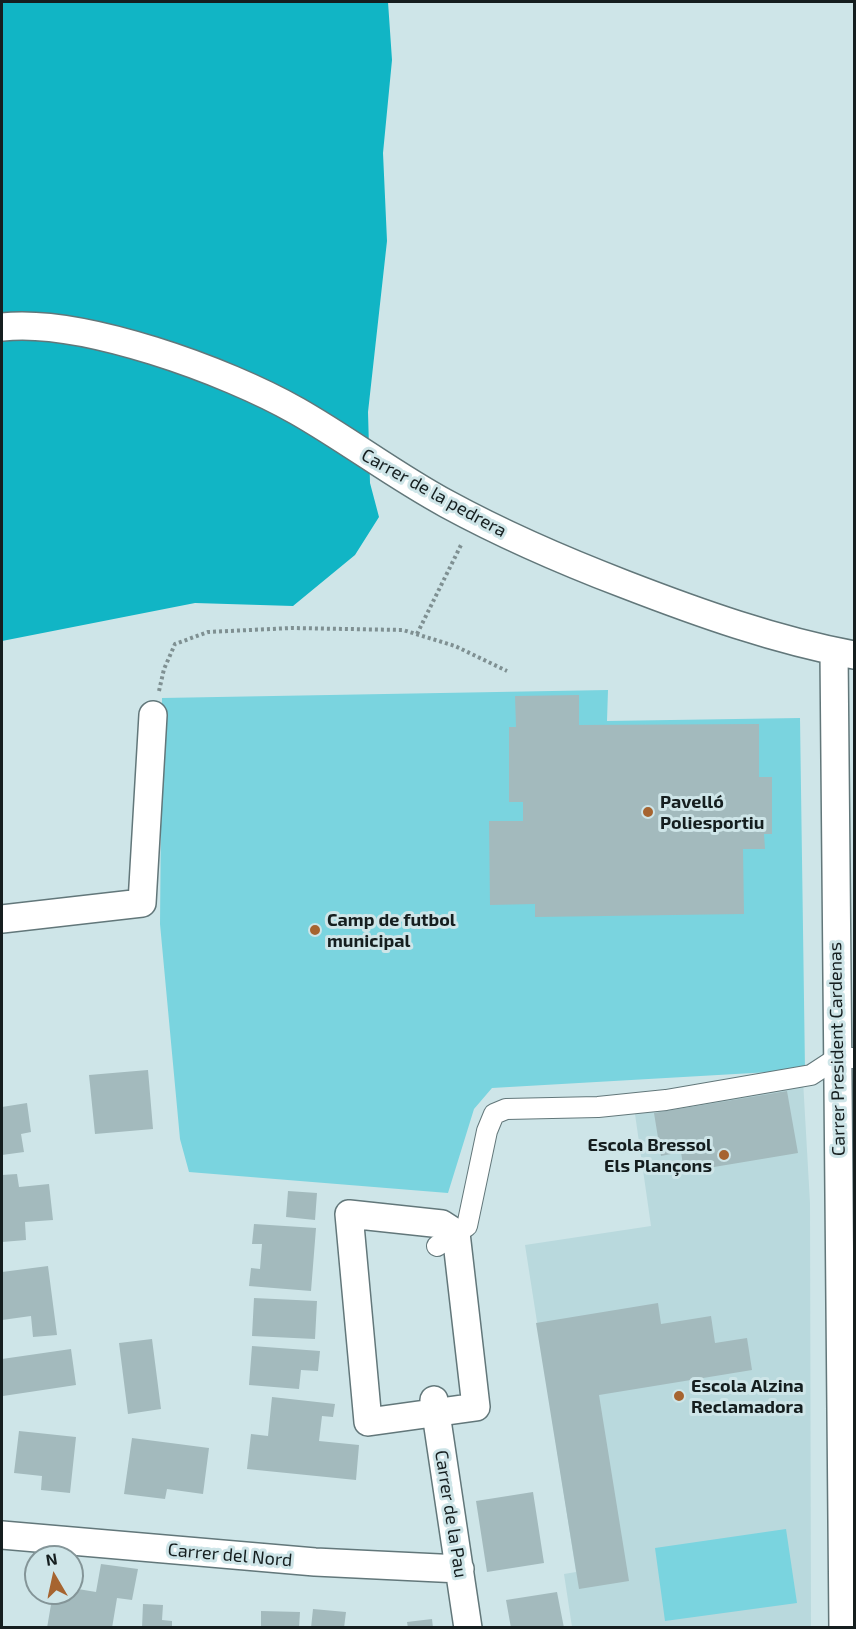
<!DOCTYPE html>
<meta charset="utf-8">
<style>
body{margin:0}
#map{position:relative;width:856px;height:1629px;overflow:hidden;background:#cee5e8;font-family:"Exo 2",sans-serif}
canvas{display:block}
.frame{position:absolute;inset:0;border:3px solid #151e1f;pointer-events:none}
.north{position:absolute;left:24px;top:1545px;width:60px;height:60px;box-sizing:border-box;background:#cee5e8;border:2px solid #849598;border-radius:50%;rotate:351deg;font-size:16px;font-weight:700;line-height:24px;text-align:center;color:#151e1f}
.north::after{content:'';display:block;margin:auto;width:21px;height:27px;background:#a66430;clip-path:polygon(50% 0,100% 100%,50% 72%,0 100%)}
</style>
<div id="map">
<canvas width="856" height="1629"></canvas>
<div class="frame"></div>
<div class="north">N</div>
</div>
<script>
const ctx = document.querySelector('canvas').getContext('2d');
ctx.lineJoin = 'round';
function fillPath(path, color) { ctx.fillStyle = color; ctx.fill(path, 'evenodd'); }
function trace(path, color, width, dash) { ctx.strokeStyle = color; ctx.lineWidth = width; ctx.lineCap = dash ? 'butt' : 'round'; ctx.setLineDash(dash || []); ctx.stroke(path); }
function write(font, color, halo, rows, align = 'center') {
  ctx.font = font + ' "Exo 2",sans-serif'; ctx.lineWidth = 6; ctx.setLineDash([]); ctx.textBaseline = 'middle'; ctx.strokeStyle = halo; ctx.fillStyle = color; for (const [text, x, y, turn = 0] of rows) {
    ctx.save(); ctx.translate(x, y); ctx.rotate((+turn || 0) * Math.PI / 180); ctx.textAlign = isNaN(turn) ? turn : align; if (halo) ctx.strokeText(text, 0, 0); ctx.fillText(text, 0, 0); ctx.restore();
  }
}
const built = new Path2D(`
 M803 1080 810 1203 811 1627H572L564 1574 576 1572 525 1245 651 1226 634 1107Z`);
const green = new Path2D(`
 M608 690 607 721 800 718 805 1070 492 1088 474 1109 448 1193 189 1172 180 1139 160 924 162 698Z
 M786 1529 797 1603 665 1621 655 1548Z`);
const forest = new Path2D(`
 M2 2H388L392 60 383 153 387 241 368 412 370 483 379 517 355 555 293 606 195 603 2 641Z`);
const building = new Path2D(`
 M579 695V725L759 724V777H772V834H764L765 849H743L744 914 535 917V904L490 905 489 821H523V802H509V727H516L515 696Z
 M148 1070 153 1129 95 1134 89 1075Z
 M787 1091 798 1153 684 1172 681 1152 661 1156 654 1113Z
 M27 1103 31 1132 21 1134 24 1152 2 1155V1107Z
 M17 1174 19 1187 49 1184 53 1220 25 1222 26 1240 2 1242V1175Z
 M288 1191 317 1193 315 1220 286 1217Z
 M254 1224 316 1228 311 1291 249 1286 251 1268 260 1269 262 1244H252Z
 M48 1266 57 1335 33 1337 31 1316 2 1320V1272Z
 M254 1298 317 1301 315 1339 252 1336Z
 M658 1303 661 1324 711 1316 715 1343 747 1338 752 1370 599 1395 629 1581 579 1589 536 1323Z
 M152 1339 161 1409 128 1414 119 1343Z
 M252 1346 320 1351 318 1371 301 1370 299 1389 249 1385Z
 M71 1349 76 1385 3 1396 2 1359Z
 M272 1397 335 1404 333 1417 322 1416 319 1441 359 1445 356 1480 247 1469 251 1434 268 1436Z
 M19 1431 76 1437 70 1493 41 1490 42 1476 14 1473Z
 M132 1438 209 1448 203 1494 167 1489 165 1499 124 1494Z
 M533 1492 544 1563 487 1572 476 1501Z
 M101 1564 138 1569 132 1600 117 1598 112 1628H47L53 1593H72V1588L96 1592Z
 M557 1592 564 1628H511L506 1600Z
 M143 1604 163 1605 162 1620 172 1621V1628H142Z
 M313 1609 346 1612 344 1628H311Z
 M261 1611 300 1612 299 1628H261Z
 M432 1619 433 1628H408L407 1622Z`);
const path = new Path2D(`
 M417 634 462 543
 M159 691 164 669 175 644 208 632 292 628 403 630 455 646 507 671`);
const pedestrian = new Path2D(`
 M437 1246 467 1226 487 1131 494 1114 506 1109 598 1107 666 1100 811 1075 837 1058H854`);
const minor = new Path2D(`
 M2 327C82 318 227 371 297 411 348 440 395 476 447 504 504 535 564 561 624 584 699 613 775 640 854 655
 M834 651 843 1628
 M2 919 142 903 153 715
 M349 1214 442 1224 456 1233 476 1407 368 1422Z
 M434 1400 468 1628
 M2 1535 315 1562 460 1569`);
const markers = [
 [648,812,6,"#a66430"],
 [315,930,6,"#a66430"],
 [724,1155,6,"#a66430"],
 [679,1396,6,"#a66430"]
];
const streetNames = [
 ["Carrer de la pedrera",434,493,29],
 ["Carrer President Cardenas",837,1049,-91],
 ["Carrer de la Pau",451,1514,81],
 ["Carrer del Nord",230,1555,5]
];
const poiNames = [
 ["Pavelló",660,802],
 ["Poliesportiu",660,823],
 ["Camp de futbol",327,920],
 ["municipal",327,941],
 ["Escola Bressol",712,1145,"right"],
 ["Els Plançons",712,1166,"right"],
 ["Escola Alzina",691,1386],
 ["Reclamadora",691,1407]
];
fillPath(built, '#b9d9dd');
fillPath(green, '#7ad4df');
fillPath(forest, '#11b5c5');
fillPath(building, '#a3babd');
trace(pedestrian, '#62777a', 22);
trace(minor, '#62777a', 30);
trace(path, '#7f9092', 4, [3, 3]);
trace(pedestrian, '#fff', 20);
trace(minor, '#fff', 27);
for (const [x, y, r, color] of markers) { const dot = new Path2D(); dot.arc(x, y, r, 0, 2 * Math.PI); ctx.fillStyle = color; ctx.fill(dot); trace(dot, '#cee5e8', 2); }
write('18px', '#151e1f', '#cee5e8', streetNames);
write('bold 18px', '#151e1f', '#cee5e8', poiNames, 'left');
</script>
